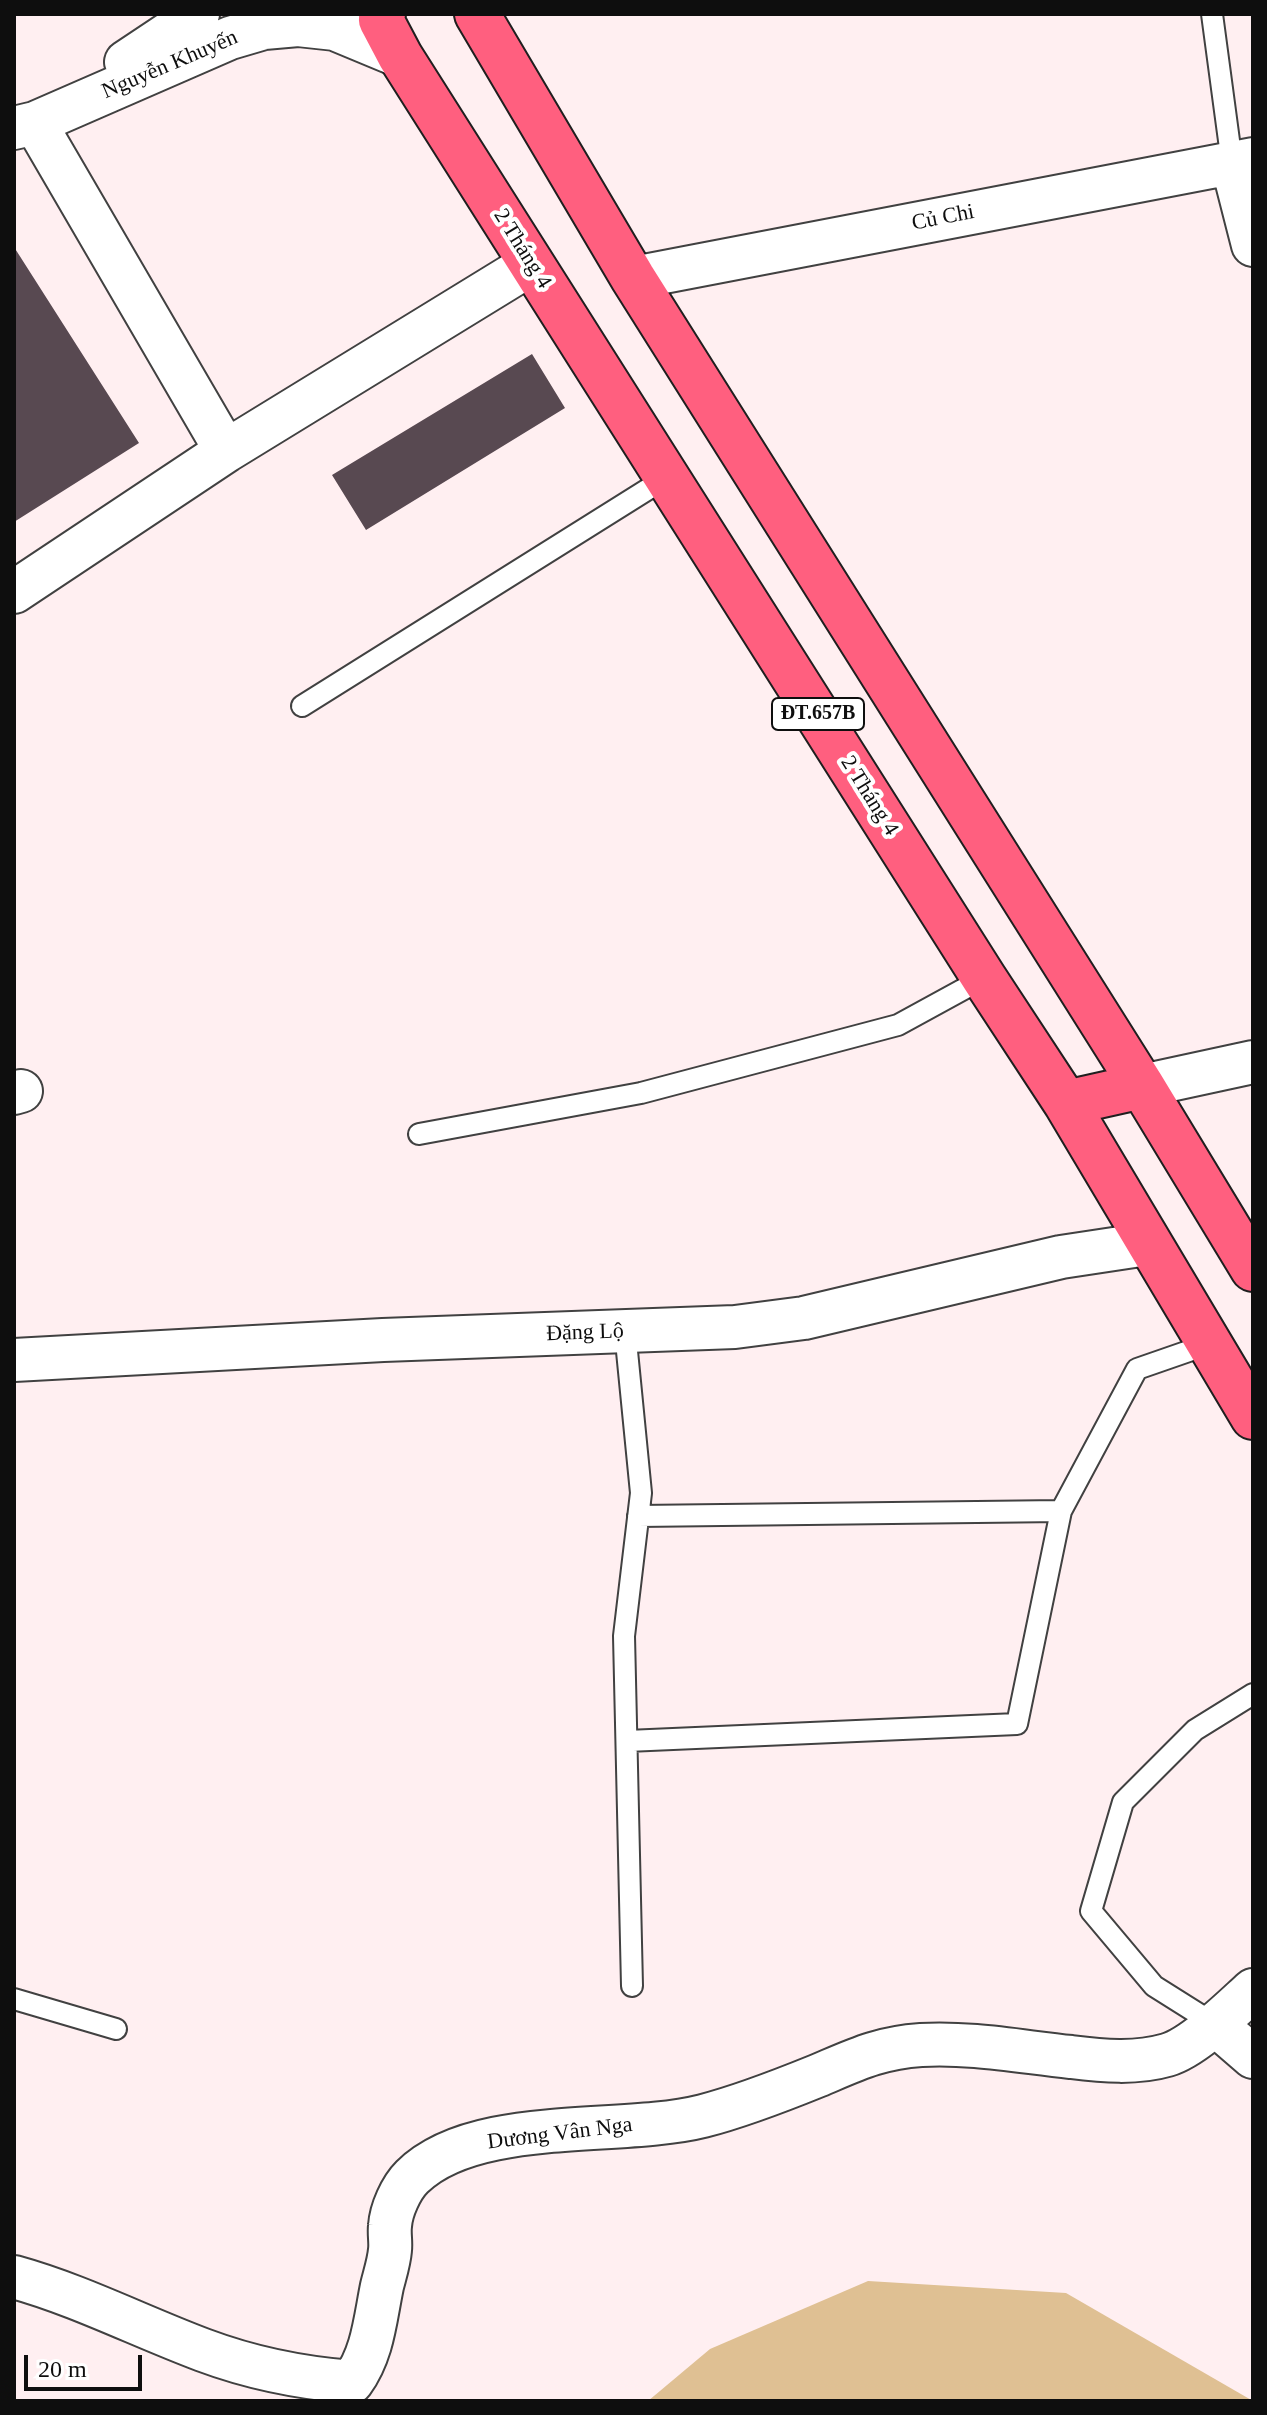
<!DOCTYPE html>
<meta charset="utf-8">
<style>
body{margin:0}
#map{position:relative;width:1267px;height:2415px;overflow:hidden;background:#ffeff1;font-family:Georgia,serif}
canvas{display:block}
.frame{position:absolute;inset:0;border:16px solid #0e0e0e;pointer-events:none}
.scale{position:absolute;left:24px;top:2355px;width:118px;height:36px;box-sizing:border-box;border:4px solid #0e0e0e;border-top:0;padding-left:10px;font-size:24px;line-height:28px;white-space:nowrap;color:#0e0e0e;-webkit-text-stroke:6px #fff;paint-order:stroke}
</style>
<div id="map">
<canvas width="1267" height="2415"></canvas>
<div class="frame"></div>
<div class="scale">20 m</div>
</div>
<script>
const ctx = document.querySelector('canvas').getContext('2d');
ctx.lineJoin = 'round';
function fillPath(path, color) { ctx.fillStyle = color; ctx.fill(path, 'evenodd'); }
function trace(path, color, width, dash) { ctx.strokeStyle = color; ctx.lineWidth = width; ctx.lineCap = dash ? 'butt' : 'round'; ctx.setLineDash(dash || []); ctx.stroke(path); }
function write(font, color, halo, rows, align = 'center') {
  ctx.font = font + ' Georgia,serif'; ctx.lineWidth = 8; ctx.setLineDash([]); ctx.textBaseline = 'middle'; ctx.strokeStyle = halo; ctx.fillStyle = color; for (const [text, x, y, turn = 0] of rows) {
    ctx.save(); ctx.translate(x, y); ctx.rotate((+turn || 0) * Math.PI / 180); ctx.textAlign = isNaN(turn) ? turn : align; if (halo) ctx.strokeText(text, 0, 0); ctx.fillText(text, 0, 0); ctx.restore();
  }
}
const forest = new Path2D(`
 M868 2281 1066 2293 1253 2401H648L710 2349Z`);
const building = new Path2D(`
 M14 247 139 443 14 522Z
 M532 354 565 408 366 530 332 475Z`);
const lane = new Path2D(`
 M1212 14 1232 163
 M302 706 669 476
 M419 1134 641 1093 898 1025 984 978
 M625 1331 641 1493 624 1636 632 1986
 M638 1516 1061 1511 1137 1369 1209 1344
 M627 1741 1017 1724 1061 1511
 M14 1999 116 2029
 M1216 2025 1154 1986 1091 1911 1123 1802 1195 1730 1253 1694`);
const street = new Path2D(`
 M126 62 198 14
 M14 128 35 123 230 38 264 28 298 25 335 29 400 56
 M1232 163 1253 245
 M633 278 1253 159
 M226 451 531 264
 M14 592 226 451 35 123
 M1142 1086 1253 1062
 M14 1093 21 1091
 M14 1360 383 1340 735 1327 804 1318 1061 1257 1147 1244
 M1216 2025 1253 2057
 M14 2277C79 2295 139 2326 203 2350 251 2368 301 2378 352 2382 373 2353 375 2320 382 2286 385 2274 389 2262 390 2250 391 2242 389 2234 390 2226 391 2210 401 2188 412 2177 475 2115 620 2137 703 2116 742 2106 780 2091 817 2076 855 2060 878 2048 921 2045 970 2042 1022 2052 1071 2057 1103 2061 1136 2064 1167 2055 1194 2047 1232 2009 1253 1990`);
const primary = new Path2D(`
 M383 14 381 20 400 56 984 978 1066 1103 1253 1417
 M477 14 633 278 1142 1086 1253 1269
 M1066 1103 1142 1086`);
const shields = [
 [818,714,92]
];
const shieldNames = [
 ["ĐT.657B",818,714]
];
const streetNames = [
 ["Nguyễn Khuyến",170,65,-23],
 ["Củ Chi",943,218,-11],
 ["2 Tháng 4",522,249,58],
 ["2 Tháng 4",869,796,58],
 ["Đặng Lộ",585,1333,-2],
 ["Dương Vân Nga",560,2134,-7]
];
fillPath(forest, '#dfc093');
fillPath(building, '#584951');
trace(lane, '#414141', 24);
trace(street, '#414141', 46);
trace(primary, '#1f1f1f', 48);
trace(lane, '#fff', 20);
trace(street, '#fff', 42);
trace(primary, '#ff5f7f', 44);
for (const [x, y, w] of shields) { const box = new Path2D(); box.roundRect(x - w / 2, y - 16, w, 32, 6); ctx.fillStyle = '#fff'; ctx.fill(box); trace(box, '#0e0e0e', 2); }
write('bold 20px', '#0e0e0e', null, shieldNames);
write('22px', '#0e0e0e', '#fff', streetNames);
</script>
